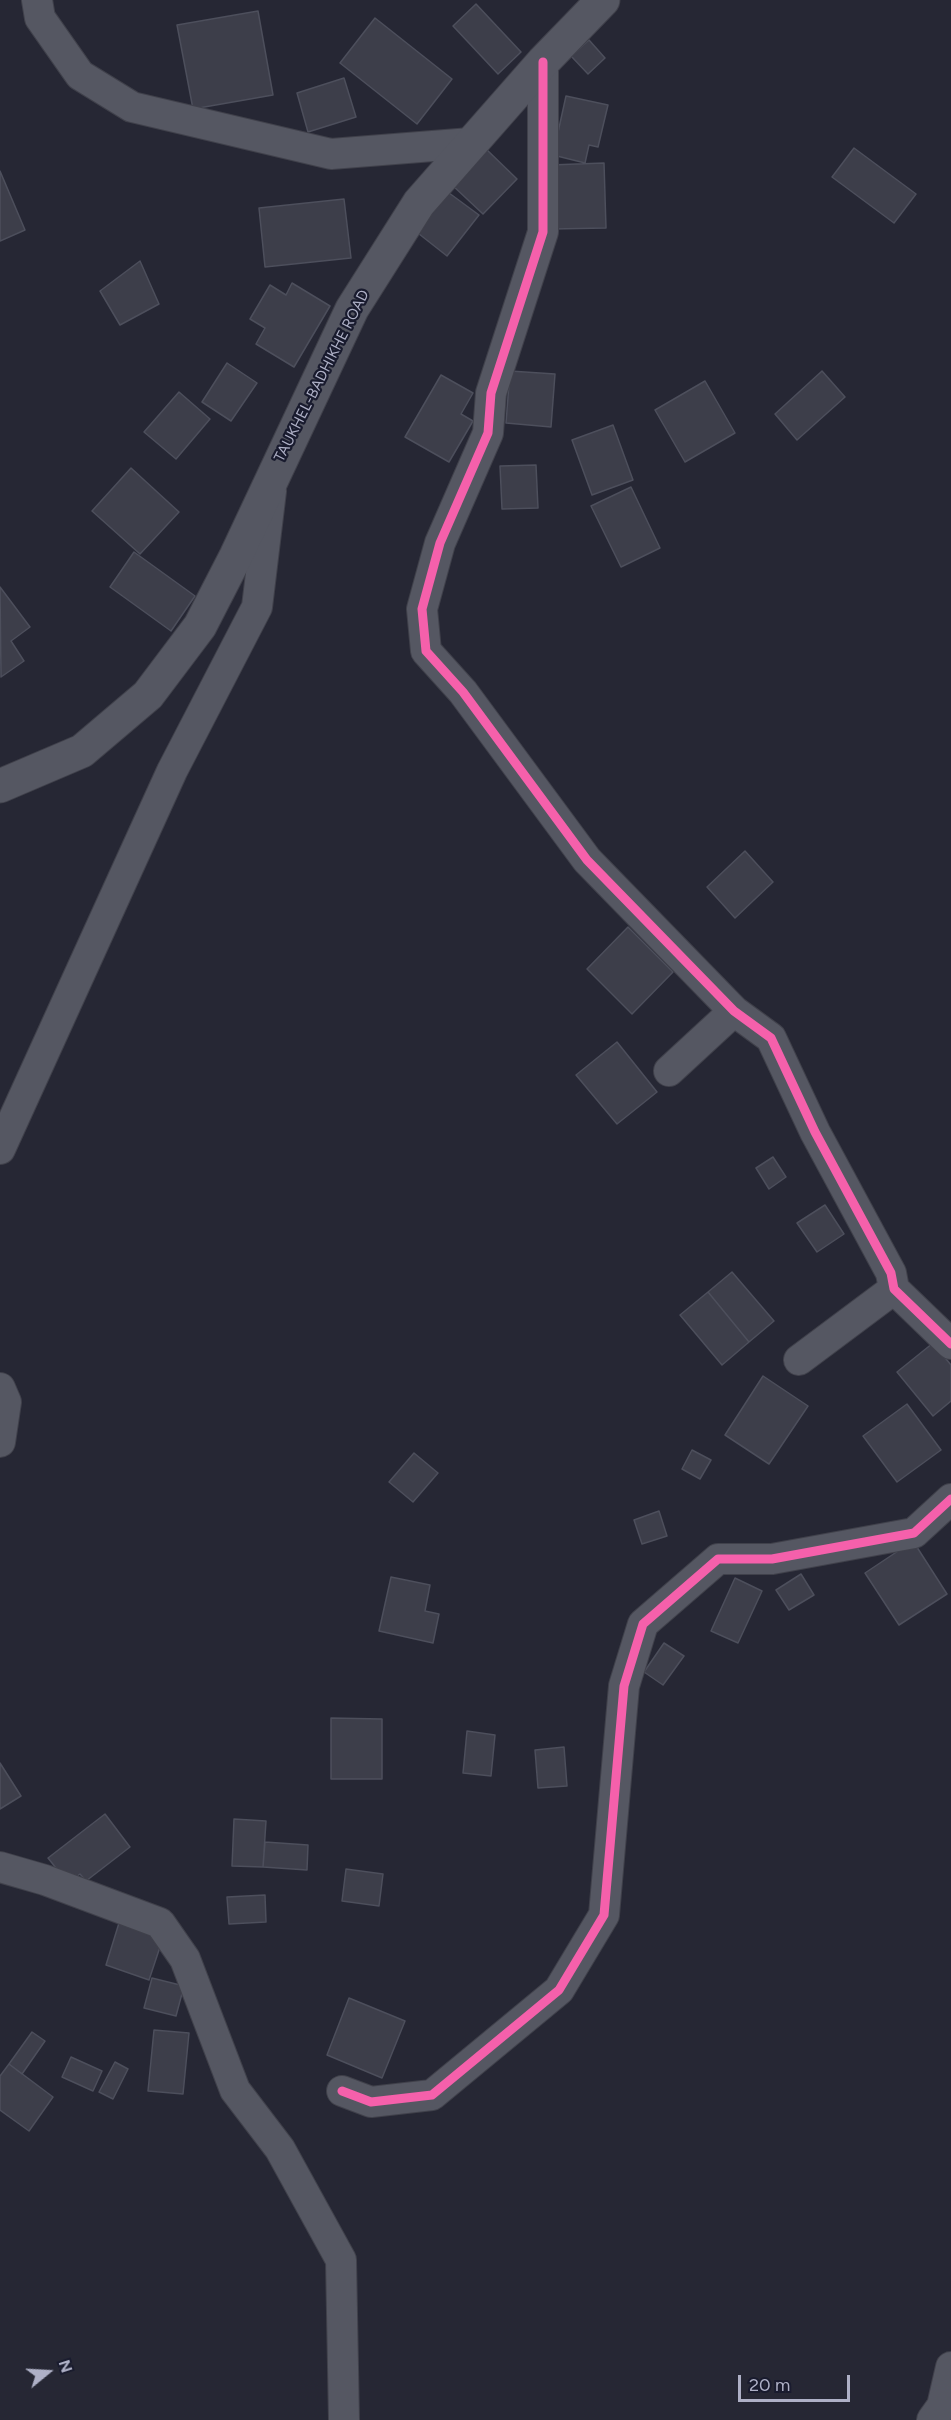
<!DOCTYPE html>
<style>
body{margin:0}
#map{position:relative;width:951px;height:2420px;overflow:hidden;background:#262734;font-family:Figtree,sans-serif}
canvas{display:block}
.north{position:absolute;left:18px;top:2342px;width:60px;height:60px;-webkit-text-stroke:4px #191b2e;paint-order:stroke;rotate:72deg;font-size:16px;font-weight:700;line-height:24px;text-align:center;color:#aeb0c6}
.north::after{content:'';display:block;margin:auto;width:21px;height:27px;background:#aeb0c6;clip-path:polygon(50% 0,100% 100%,50% 72%,0 100%)}
.scale{position:absolute;left:738px;top:2375px;width:112px;height:27px;box-sizing:border-box;border:3px solid #aeb0c6;border-top:0;padding-left:8px;font-size:18px;line-height:21px;white-space:nowrap;color:#aeb0c6;-webkit-text-stroke:4px #191b2e;paint-order:stroke}
</style>
<div id="map">
<canvas width="951" height="2420"></canvas>
<div class="north">N</div>
<div class="scale">20 m</div>
</div>
<script>
const ctx = document.querySelector('canvas').getContext('2d');
ctx.lineJoin = 'round';
function fillPath(path, color) { ctx.fillStyle = color; ctx.fill(path, 'evenodd'); }
function trace(path, color, width, dash) { ctx.strokeStyle = color; ctx.lineWidth = width; ctx.lineCap = dash ? 'butt' : 'round'; ctx.setLineDash(dash || []); ctx.stroke(path); }
function write(font, color, halo, rows, align = 'center') {
  ctx.font = font + ' Figtree,sans-serif'; ctx.lineWidth = 4.5; ctx.setLineDash([]); ctx.textBaseline = 'middle'; ctx.strokeStyle = halo; ctx.fillStyle = color; for (const [text, x, y, turn = 0] of rows) {
    ctx.save(); ctx.translate(x, y); ctx.rotate((+turn || 0) * Math.PI / 180); ctx.textAlign = isNaN(turn) ? turn : align; if (halo) ctx.strokeText(text, 0, 0); ctx.fillText(text, 0, 0); ctx.restore();
  }
}
const building = new Path2D(`
 M476 4 521 52 498 74 453 26Z
 M258 11 273 95 193 109 177 25Z
 M375 18 452 79 417 124 340 63Z
 M589 40 605 58 588 74 571 56Z
 M344 78 356 117 308 132 297 93Z
 M566 96 608 105 598 147 589 145 585 163 553 155Z
 M485 148 517 179 483 214 451 184Z
 M854 148 916 194 894 223 832 177Z
 M604 163 606 228 552 229 550 165Z
 M0 171 25 230 0 241Z
 M445 190 479 215 447 256 414 230Z
 M344 199 351 258 265 267 259 208Z
 M140 261 159 304 120 325 100 291Z
 M292 283 330 306 294 367 256 344 265 328 250 319 270 285 286 295Z
 M227 363 257 383 231 421 202 402Z
 M510 371 555 374 551 427 506 423Z
 M822 371 845 397 797 440 775 414Z
 M441 375 473 393 461 414 473 421 449 462 405 437Z
 M705 381 735 433 685 462 655 410Z
 M179 392 210 419 176 459 144 432Z
 M613 425 633 480 592 495 572 440Z
 M536 465 538 508 502 509 500 466Z
 M131 468 179 512 140 554 92 511Z
 M631 487 660 548 621 567 591 506Z
 M134 552 195 596 171 631 110 587Z
 M0 587 30 627 11 641 24 661 1 677Z
 M745 851 773 882 735 918 707 887Z
 M628 927 673 972 632 1014 587 969Z
 M617 1042 657 1092 617 1124 576 1075Z
 M773 1157 786 1177 769 1189 756 1168Z
 M825 1205 844 1234 817 1252 797 1223Z
 M732 1272 774 1321 749 1342 708 1292Z
 M708 1292 749 1342 722 1365 680 1315Z
 M933 1343 951 1365V1401L933 1416 897 1372Z
 M763 1376 808 1406 769 1464 725 1435Z
 M907 1404 941 1450 897 1482 863 1436Z
 M692 1450 711 1460 700 1479 682 1469Z
 M414 1453 438 1473 413 1502 389 1482Z
 M659 1511 667 1536 642 1544 634 1520Z
 M913 1541 947 1594 899 1625 865 1573Z
 M801 1574 814 1595 789 1610 776 1590Z
 M391 1577 430 1585 425 1611 439 1614 433 1643 379 1631Z
 M735 1578 762 1591 738 1643 711 1631Z
 M664 1643 684 1656 663 1685 644 1672Z
 M331 1718 382 1719V1779H331Z
 M467 1731 495 1735 491 1776 463 1773Z
 M564 1747 567 1786 538 1788 535 1750Z
 M0 1763 21 1796 0 1809Z
 M105 1814 130 1847 86 1881 80 1874 68 1883 48 1858Z
 M234 1819 266 1821 263 1867 232 1866Z
 M265 1842 308 1845 307 1870 263 1867Z
 M346 1869 383 1874 379 1906 342 1901Z
 M265 1895 266 1922 229 1924 227 1897Z
 M119 1923 163 1938 149 1980 106 1965Z
 M152 1978 184 1986 176 2016 144 2008Z
 M349 1998 405 2021 382 2078 327 2055Z
 M154 2030 189 2033 183 2094 148 2091Z
 M32 2032 45 2041 22 2074 9 2064Z
 M71 2057 102 2071 93 2091 62 2077Z
 M115 2062 128 2069 113 2099 99 2092Z
 M9 2064 53 2097 29 2131 0 2110V2076Z`);
const minor = new Path2D(`
 M37 0 40 18 80 75 132 107 331 154 471 143
 M543 62V232L491 393 488 433 440 543 422 609 426 651 463 692 587 860 734 1011 771 1038 815 1132 891 1273 894 1289 951 1344
 M669 1071 734 1011
 M0 1149 172 771 257 607 271 491
 M799 1360 894 1289
 M0 1388 6 1402 0 1442
 M0 1867 45 1880 160 1923 185 1959 235 2090 280 2149 341 2260 344 2420
 M342 2091 371 2102 432 2095 559 1990 604 1915 624 1686 643 1624 718 1559H772L914 1533 951 1499
 M932 2420 942 2406 951 2367`);
const tertiary = new Path2D(`
 M0 786 82 751 148 695 200 626 236 556 352 309 419 203 543 62 603 0`);
const cycleway = new Path2D(`
 M543 62V232L491 393 488 433 440 543 422 609 426 651 463 692 587 860 734 1011 771 1038 815 1132 891 1273 894 1289 951 1344
 M342 2091 371 2102 432 2095 559 1990 604 1915 624 1686 643 1624 718 1559H772L914 1533 951 1499`);
const streetNames = [
 ["TAUKHEL-BADHIKHE ROAD",322,376,-63]
];
fillPath(building, '#3d3e4a');
trace(building, '#4d4f5c', 1.5);
trace(minor, '#40414b', 32);
trace(tertiary, '#40414b', 35);
trace(minor, '#555762', 30);
trace(tertiary, '#555762', 33);
trace(cycleway, '#f560ab', 9);
write('15px', '#aeb0c6', '#191b2e', streetNames);
</script>
